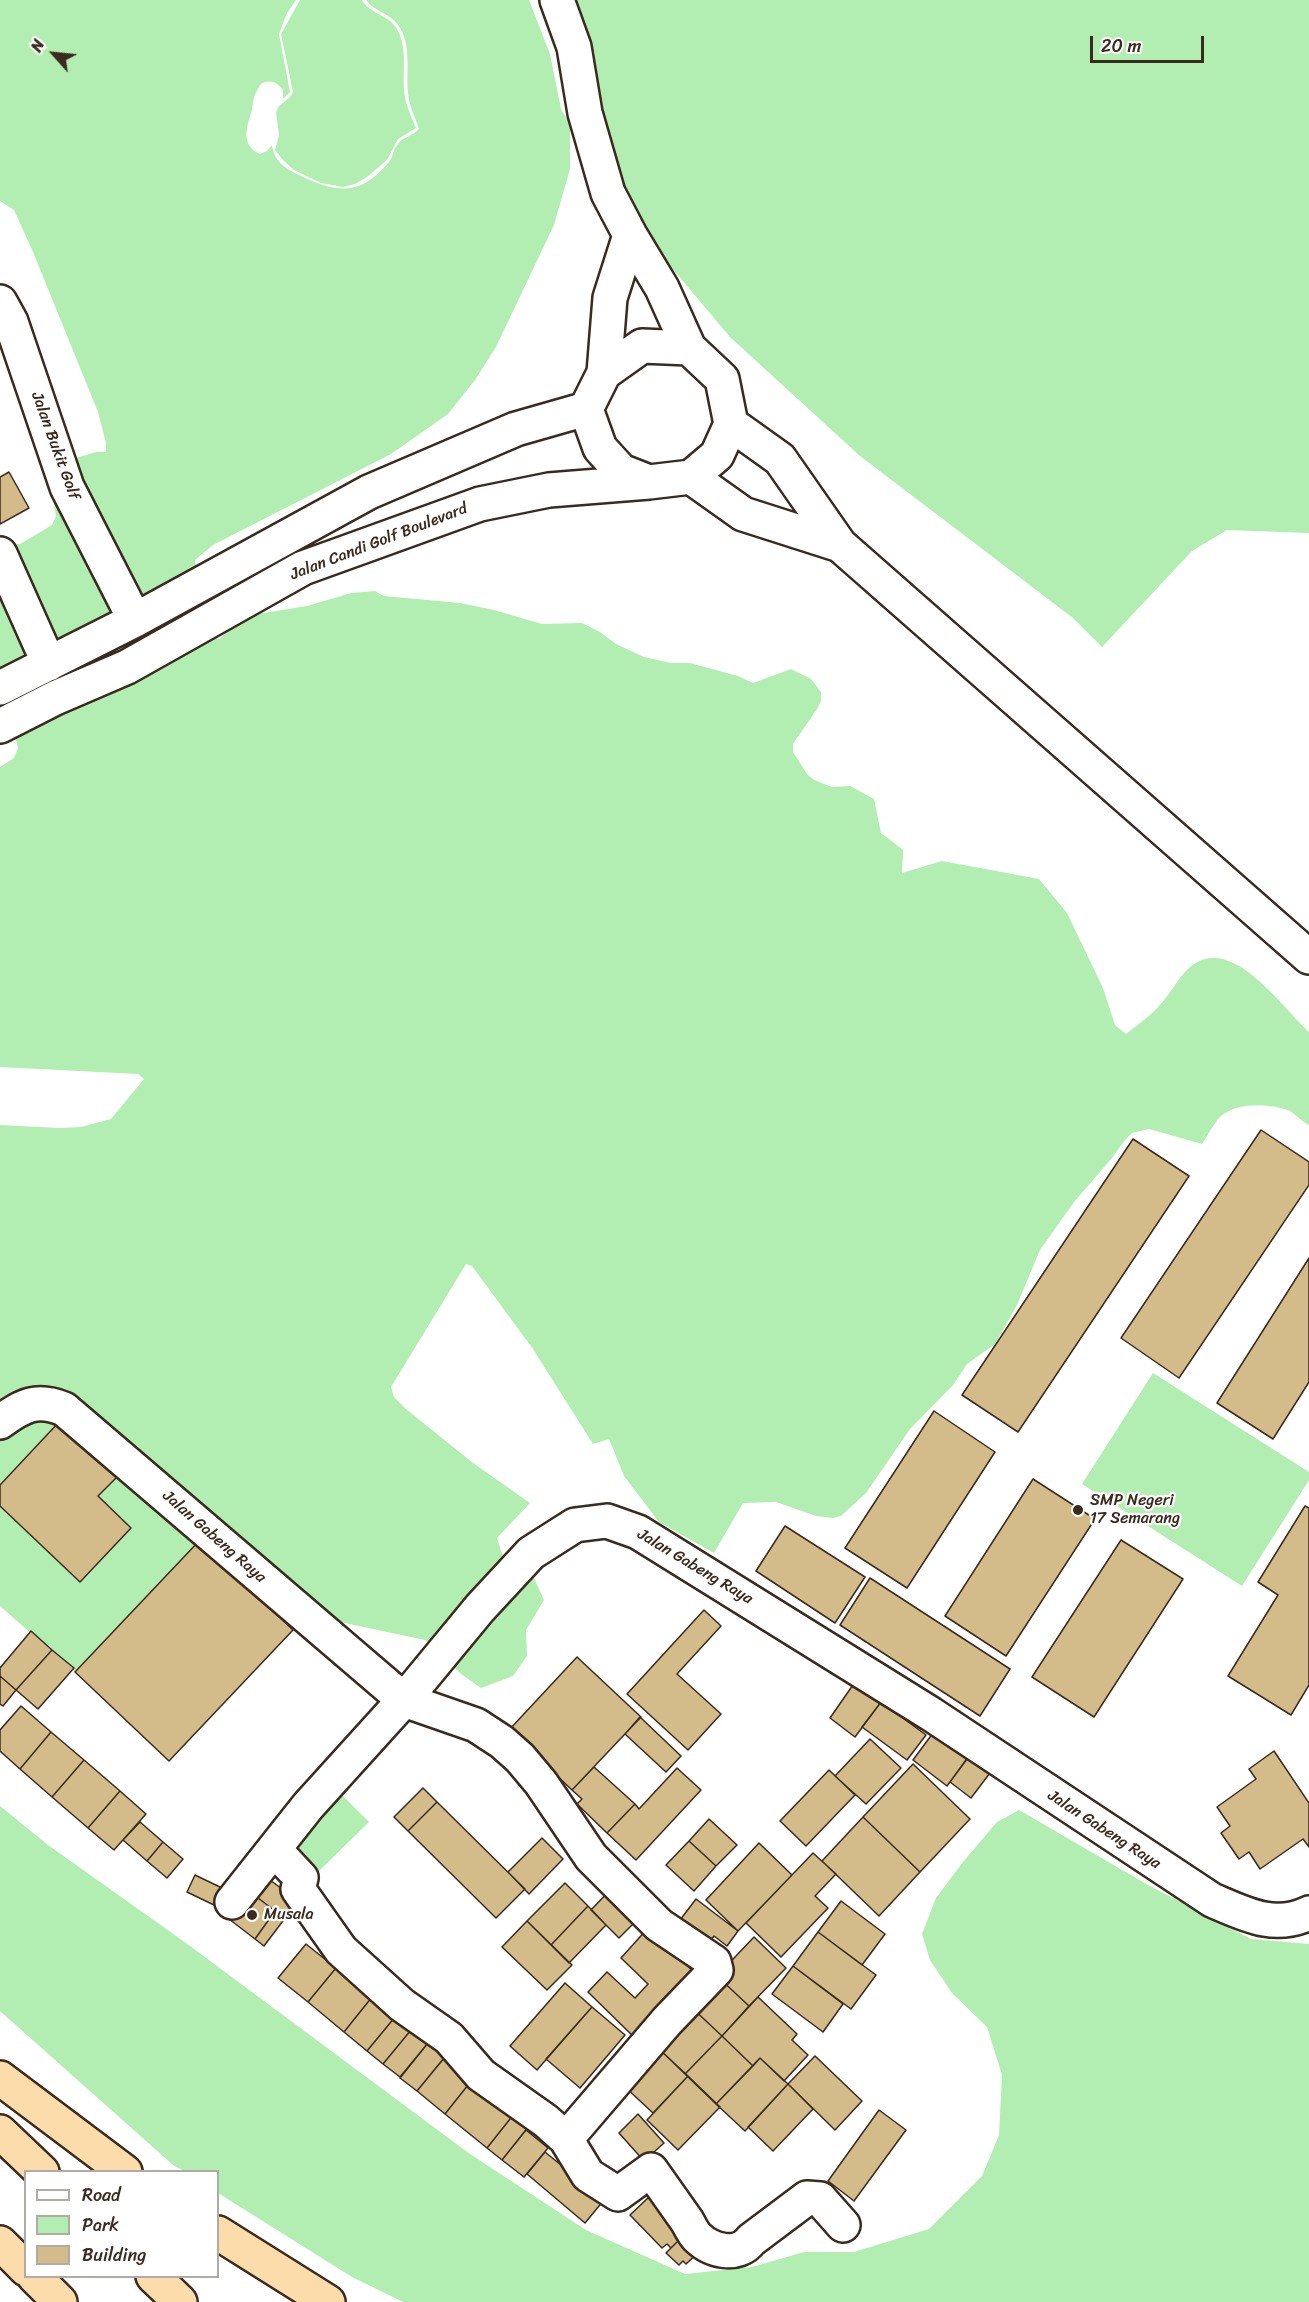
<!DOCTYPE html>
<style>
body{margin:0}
#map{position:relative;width:1309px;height:2302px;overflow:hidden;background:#fff;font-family:Sriracha,sans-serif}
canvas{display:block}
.legend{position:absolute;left:24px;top:2170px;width:195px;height:108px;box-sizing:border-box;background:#fff;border:2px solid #b1aaa5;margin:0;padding:8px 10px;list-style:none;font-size:18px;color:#3b2a1e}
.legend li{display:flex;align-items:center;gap:12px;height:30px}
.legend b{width:30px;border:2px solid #b1aaa5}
.north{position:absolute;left:24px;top:24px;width:60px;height:60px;-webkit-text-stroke:4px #fff;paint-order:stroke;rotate:297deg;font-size:16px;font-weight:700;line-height:24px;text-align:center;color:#3b2a1e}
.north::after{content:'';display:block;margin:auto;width:21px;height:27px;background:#3b2a1e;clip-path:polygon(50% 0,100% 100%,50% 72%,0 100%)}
.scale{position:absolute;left:1090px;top:36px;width:114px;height:27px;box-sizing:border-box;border:3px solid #3b2a1e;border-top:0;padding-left:8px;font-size:18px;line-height:21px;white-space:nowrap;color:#3b2a1e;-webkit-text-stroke:4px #fff;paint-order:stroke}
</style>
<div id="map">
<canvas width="1309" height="2302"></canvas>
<ul class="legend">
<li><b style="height:8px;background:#fff"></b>Road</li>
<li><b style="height:16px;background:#b2edb2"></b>Park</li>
<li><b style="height:16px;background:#d3bb8a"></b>Building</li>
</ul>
<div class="north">N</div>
<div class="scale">20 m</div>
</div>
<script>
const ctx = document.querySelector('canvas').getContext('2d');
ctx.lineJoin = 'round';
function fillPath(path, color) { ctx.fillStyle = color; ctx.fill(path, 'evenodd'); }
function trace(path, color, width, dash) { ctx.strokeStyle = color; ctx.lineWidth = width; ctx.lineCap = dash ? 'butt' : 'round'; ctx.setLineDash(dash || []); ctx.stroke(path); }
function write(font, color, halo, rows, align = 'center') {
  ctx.font = font + ' Sriracha,sans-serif'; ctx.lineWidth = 4.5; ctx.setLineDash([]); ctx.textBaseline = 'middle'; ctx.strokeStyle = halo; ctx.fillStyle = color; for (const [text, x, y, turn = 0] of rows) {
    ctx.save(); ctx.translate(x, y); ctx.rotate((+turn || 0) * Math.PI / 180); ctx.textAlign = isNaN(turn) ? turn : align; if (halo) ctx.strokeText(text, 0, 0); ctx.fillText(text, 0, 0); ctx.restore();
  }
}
const green = new Path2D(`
 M0 0H296L287 13 279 34 290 92 283 99V90C277 82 269 79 261 84 250 100 255 102 250 117 245 131 243 147 260 154L267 151 272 145C273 160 286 169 299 175 336 193 360 197 389 162 393 157 393 150 397 145 402 137 413 136 419 129 415 117 409 106 408 93 406 72 412 44 398 25 390 13 374 12 366 0H529L550 54 561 109 570 124V169L554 225 496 347 475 380 448 414 391 454 213 545 195 560C200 583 196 611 190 634L220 639 233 624 245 616 307 606 351 593 375 591 384 596 460 603 494 610 542 624 582 623 600 632 616 644 644 657 671 663H690L738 676 753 683 791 669 811 679 821 692V701L817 709 793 744V752L807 774 814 780 832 787 850 786 874 799 881 833 903 850 902 873 942 861 1039 879 1067 913 1103 988 1115 1025 1126 1034C1137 1025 1149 1017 1158 1007 1170 995 1177 979 1189 968 1231 931 1282 1008 1309 1032V1125C1302 1122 1297 1115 1290 1111 1272 1103 1236 1102 1221 1116 1214 1123 1208 1135 1202 1144L1149 1129 1132 1133 1126 1139 1111 1159 1074 1202 1040 1250 1017 1305 995 1344 967 1364 953 1385 910 1429 866 1493 841 1516 833 1518 816 1516 776 1502 743 1503 714 1553 659 1522 624 1476 609 1439 593 1444 533 1349 472 1266 466 1264 391 1387 394 1397 406 1409 473 1463 530 1503 497 1538 502 1554 533 1576 544 1600 526 1630 527 1656 513 1676 481 1688 461 1674 425 1640 340 1622 310 1631 293 1630 200 1541 75 1672 0 1606V1125L59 1128 81 1127 111 1119 144 1079 138 1074 0 1067V767L14 758 18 748 5 695 0 691V545L20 544 52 525 56 516 51 489 69 460 96 452H106V443L98 412 33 252 14 210 0 201Z
 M300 0H362C370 14 389 15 397 29 409 50 401 75 405 97 407 108 412 118 416 128L398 139 387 160 367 177 355 184 343 187 321 183 294 170 283 160 275 150 279 135 276 112 279 106 290 97 293 92 281 34Z
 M569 0H1309V533L1227 530 1192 551 1102 647 1073 618 860 456 730 337 640 230 619 189Z
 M1153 1373 1309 1472V1480L1242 1586 1082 1484Z
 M338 1791 369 1822 315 1875 285 1844Z
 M0 1806 48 1845 186 1943 470 2154 586 2230 685 2274 752 2267 804 2252H854L929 2229 982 2176 999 2135 1002 2075 987 2027 952 1993 930 1960 922 1934 936 1898 963 1862 997 1822 1019 1810 1148 1885 1251 1939 1309 1944V2302H403L352 2277 218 2193V2172L184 2171 173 2165 0 2011Z`);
const building = new Path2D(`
 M9 472 29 508 0 524V477Z
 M1261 1130 1309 1162V1185L1179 1378 1121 1338Z
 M1133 1139 1189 1176 1018 1432 962 1395Z
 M1309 1258V1382L1273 1439 1217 1403Z
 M934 1411 995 1452 907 1588 845 1548Z
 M60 1421 118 1476 98 1496 131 1528 80 1582 0 1506V1485Z
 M1033 1479 1095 1519 1006 1656 945 1616Z
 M1305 1506 1309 1508V1685L1291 1715 1228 1676 1278 1595 1258 1582Z
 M785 1526 865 1577 835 1623 756 1571Z
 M200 1540 293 1630 169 1761 75 1672Z
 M1121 1540 1183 1579 1094 1717 1032 1677Z
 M870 1578 1010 1669 980 1716 840 1625Z
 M704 1610 721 1626 677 1674 721 1714 688 1750 627 1694Z
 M31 1631 52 1650 16 1690 0 1676V1668Z
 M52 1650 74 1668 38 1709 16 1690Z
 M577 1657 641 1717 572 1790 509 1730Z
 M0 1676 16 1690 3 1706 0 1704Z
 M855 1682 881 1702 855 1737 830 1718Z
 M881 1702 926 1735 907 1760 862 1727Z
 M21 1706 51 1732 20 1769 0 1751V1730Z
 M640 1717 681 1756 666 1772 625 1734Z
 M51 1732 84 1760 52 1797 20 1769Z
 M933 1733 967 1759 947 1786 913 1760Z
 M870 1739 901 1768 866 1804 835 1776Z
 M1274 1751 1309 1803V1847L1303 1839 1260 1869 1249 1852 1239 1859 1221 1833 1230 1826 1217 1807 1256 1779 1249 1769Z
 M971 1753 993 1769 971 1798 950 1782Z
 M84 1760 120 1791 88 1828 52 1797Z
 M913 1764 970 1819 920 1872 863 1817Z
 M594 1767 635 1804 607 1833 577 1804 582 1799 572 1790Z
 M677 1768 701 1790 636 1860 607 1833 635 1804 639 1809Z
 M829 1770 855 1795 806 1846 780 1821Z
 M423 1788 437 1802 408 1831 394 1817Z
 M120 1791 146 1814 114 1850 88 1828Z
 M437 1802 525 1889 496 1918 408 1831Z
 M863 1817 920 1872 879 1916 822 1861Z
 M709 1819 737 1845 716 1866 689 1841Z
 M140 1822 163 1842 147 1861 123 1840Z
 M542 1838 563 1859 529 1894 508 1872Z
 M689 1841 716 1866 694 1891 666 1865Z
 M163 1842 183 1859 167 1878 147 1861Z
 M759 1843 792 1875 738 1931 706 1900Z
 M813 1853 836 1874 815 1896 828 1908 781 1957 746 1923Z
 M262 1874 298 1901 264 1946 255 1939 275 1911 249 1891Z
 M195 1875 222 1888 214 1905 187 1892Z
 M565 1883 588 1906 551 1945 527 1921Z
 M611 1889 640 1917 619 1938 591 1910Z
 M249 1891 275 1911 255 1939 229 1919Z
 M696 1899 738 1931 727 1946 714 1936 706 1946 677 1924Z
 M841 1901 885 1934 862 1965 818 1932Z
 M588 1906 606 1925 569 1963 551 1945Z
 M527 1921 572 1965 547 1990 502 1947Z
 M648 1928 699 1977 638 2041 588 1992 607 1972 635 1998 648 1984 621 1958Z
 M818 1932 876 1975 851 2009 793 1966Z
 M754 1937 786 1968 749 2006 717 1976Z
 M306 1944 336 1968 308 2002 278 1978Z
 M793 1966 843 2004 823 2032 772 1994Z
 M336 1968 372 1997 344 2032 308 2002Z
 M717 1976 749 2006 722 2036 689 2005Z
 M565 1983 592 2007 537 2070 510 2046Z
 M372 1997 395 2017 367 2051 344 2032Z
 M758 1997 797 2034 792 2040 808 2055 784 2081 760 2058 753 2066 722 2036Z
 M689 2005 722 2036 685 2074 653 2043Z
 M592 2007 625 2035 580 2088 546 2059Z
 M395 2017 411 2030 383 2064 367 2051Z
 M411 2030 428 2043 400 2077 383 2064Z
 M722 2036 753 2066 716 2104 685 2074Z
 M428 2043 445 2057 417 2091 400 2078Z
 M659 2049 688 2076 653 2113 624 2086Z
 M815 2056 862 2101 835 2130 788 2084Z
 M444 2058 472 2080 445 2114 417 2091Z
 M760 2058 788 2084 745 2131 716 2104Z
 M688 2076 720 2107 678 2150 647 2120Z
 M472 2080 514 2114 487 2148 445 2114Z
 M788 2084 813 2109 773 2151 748 2127Z
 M879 2110 906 2130 854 2201 828 2181Z
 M514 2114 529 2126 502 2160 487 2148Z
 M638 2114 664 2143 644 2161 619 2133Z
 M526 2130 548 2148 524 2177 502 2160Z
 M545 2152 604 2200 585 2223 527 2174Z
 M650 2196 685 2234 671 2248 667 2244 662 2248 630 2215Z
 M685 2234 701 2250 686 2264 683 2261 679 2265 666 2253Z`);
const minor = new Path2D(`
 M557 0 574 47 585 113 608 193 630 235 662 288 689 348
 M0 302 11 322 67 487 135 620
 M642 346 689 348 722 379 731 424 717 455 691 477 649 482 621 471 600 448 586 409 604 373Z
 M604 373 610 298 630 235
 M731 424 780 459 840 545 1309 957
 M691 477 743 514 840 545
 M0 554 49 664
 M0 688 135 620 369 492 516 429 586 409
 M0 726 55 698 127 667 303 568 480 504 549 490 649 482
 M0 1422C23 1405 37 1398 64 1409L404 1700 480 1608 531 1553 575 1525 607 1521 638 1532 931 1714 1212 1900C1245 1914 1274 1930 1309 1913
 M274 1849 301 1878 298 1889 341 1950 402 2005 449 2038 481 2075 546 2121 566 2139 588 2175 618 2194 651 2170C663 2187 675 2204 687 2221 690 2226 693 2233 697 2237 711 2251 738 2258 751 2240L807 2198 820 2199 843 2225
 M232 1902 308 1806 404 1700 476 1725 502 1742 520 1758 541 1783 591 1857 659 1925 714 1962 716 1970 667 2021 566 2139`);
const highway = new Path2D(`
 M0 2078 125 2172
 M0 2132 42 2172
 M218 2233 328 2302
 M0 2243 26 2269
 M34 2276 60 2302
 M153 2276 180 2302`);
const markers = [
 [1078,1510,6,"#3b2a1e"],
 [252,1915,6,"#3b2a1e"]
];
const streetNames = [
 ["Jalan Bukit Golf",55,446,70],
 ["Jalan Candi Golf Boulevard",379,542,-21],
 ["Jalan Gabeng Raya",214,1537,41],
 ["Jalan Gabeng Raya",695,1567,31],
 ["Jalan Gabeng Raya",1104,1830,33]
];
const poiNames = [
 ["SMP Negeri",1090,1501],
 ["17 Semarang",1090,1519],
 ["Musala",264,1915]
];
fillPath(green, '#b2edb2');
fillPath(building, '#d3bb8a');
trace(building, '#3b2a1e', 1.5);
trace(minor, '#3b2a1e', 38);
trace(highway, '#3b2a1e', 38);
trace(minor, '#fff', 33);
trace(highway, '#fddcac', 33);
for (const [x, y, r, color] of markers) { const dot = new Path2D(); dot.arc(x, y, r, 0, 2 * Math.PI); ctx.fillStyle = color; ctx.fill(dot); trace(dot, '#fff', 2); }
write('16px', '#3b2a1e', '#fff', streetNames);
write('16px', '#3b2a1e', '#fff', poiNames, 'left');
</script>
